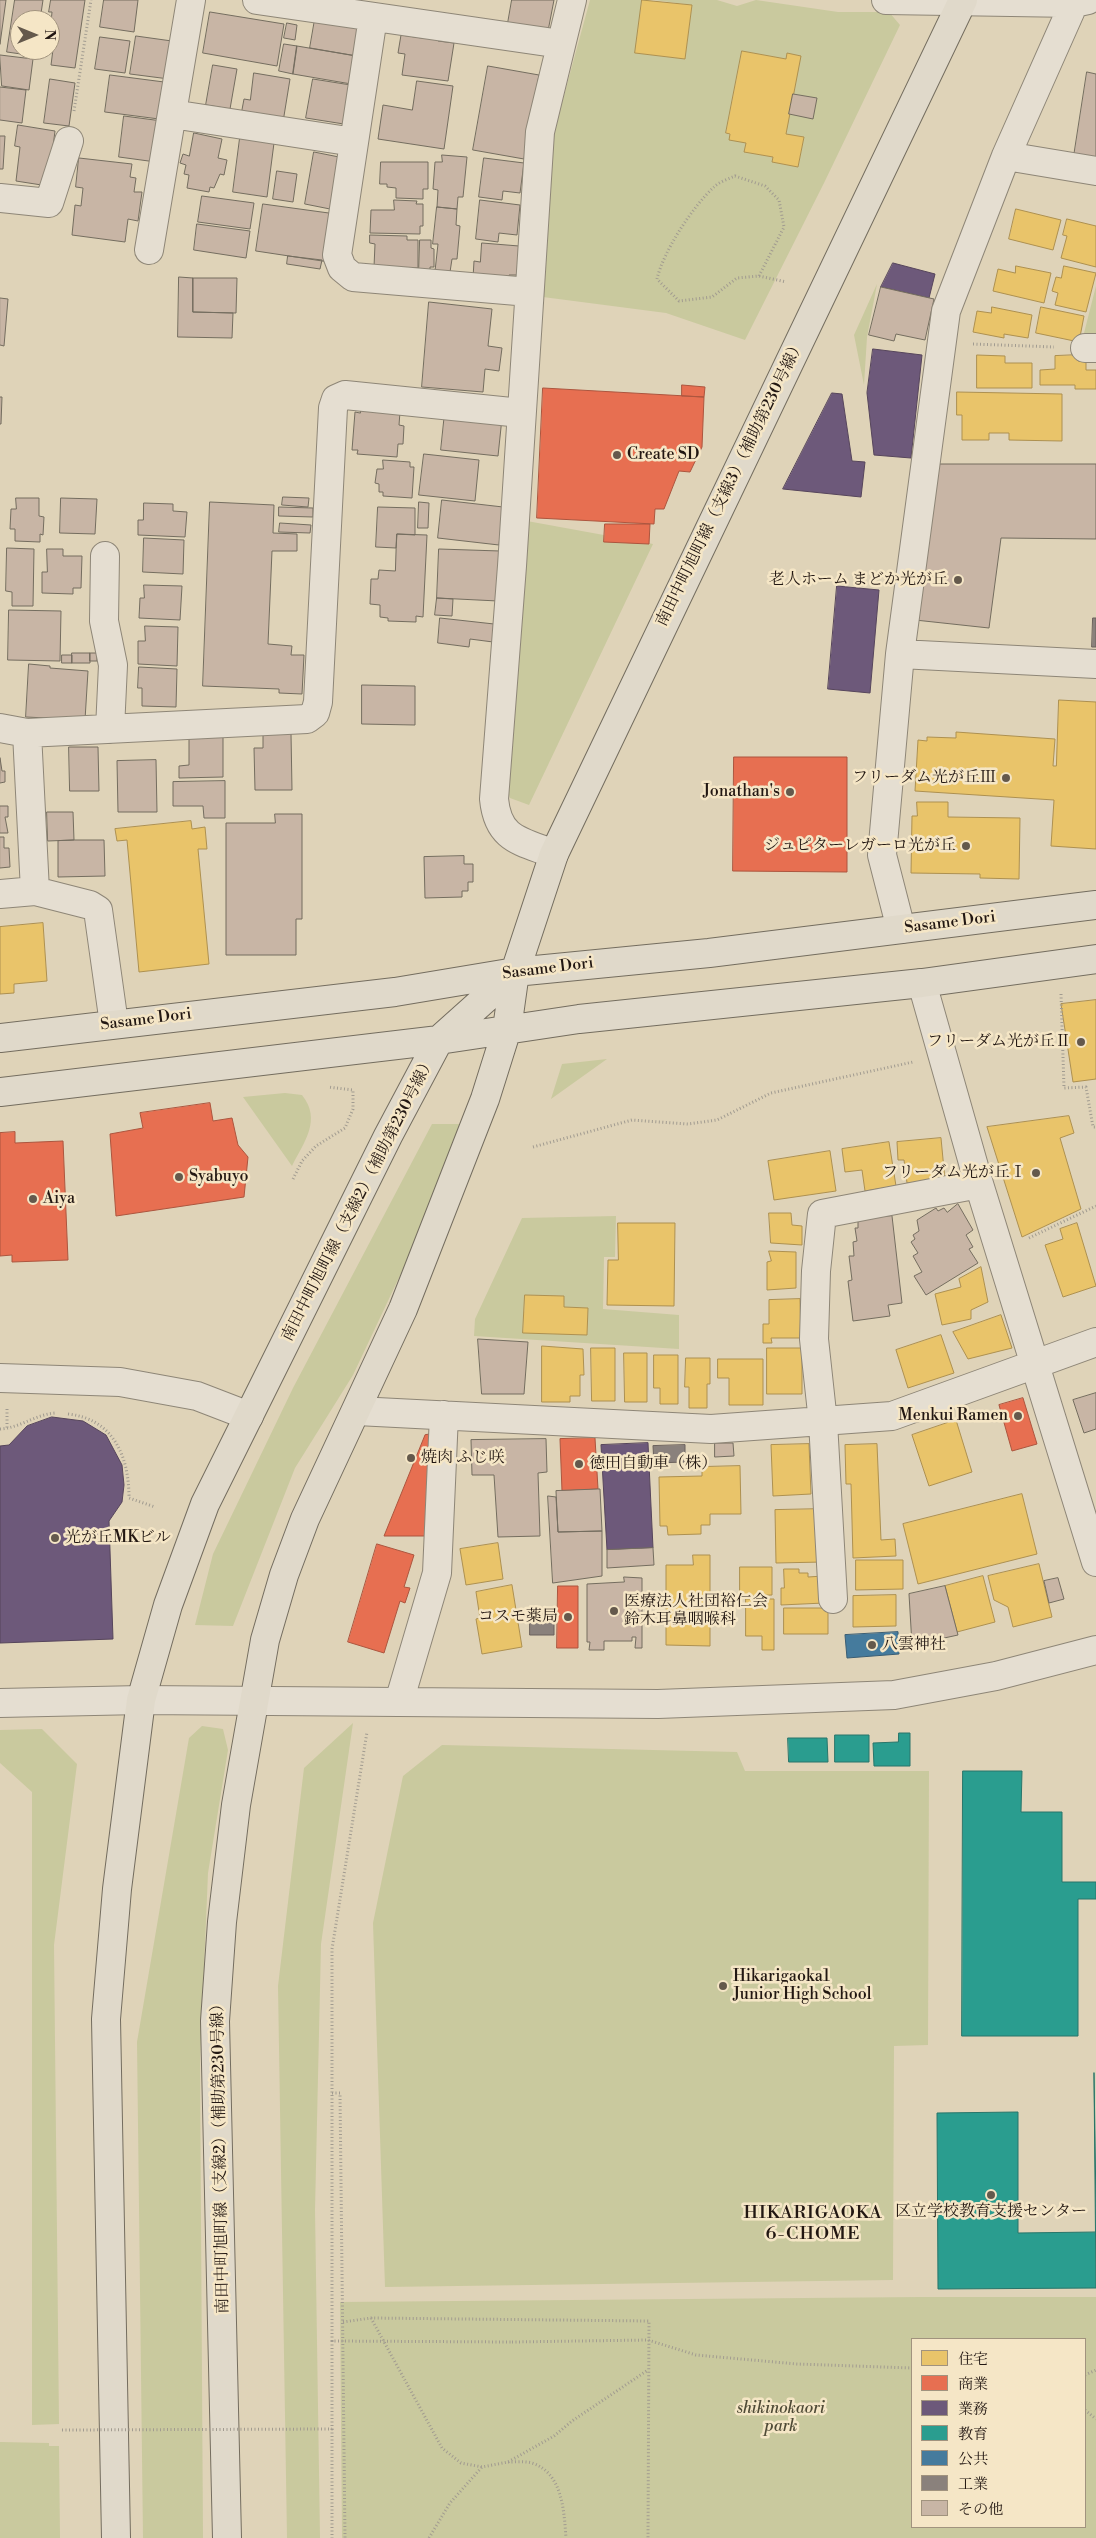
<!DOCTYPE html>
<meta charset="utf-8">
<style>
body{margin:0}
#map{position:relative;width:1096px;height:2538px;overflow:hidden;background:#dfd3b8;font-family:"Libre Bodoni","Noto Serif JP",serif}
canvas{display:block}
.legend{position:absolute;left:911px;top:2338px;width:175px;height:190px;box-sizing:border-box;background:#f5e6c6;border:1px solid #a1937e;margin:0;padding:6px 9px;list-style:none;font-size:15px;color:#221712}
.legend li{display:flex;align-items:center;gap:10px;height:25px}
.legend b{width:25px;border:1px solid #a1937e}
.north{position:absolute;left:10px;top:10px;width:50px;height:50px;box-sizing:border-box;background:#f5e6c6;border:1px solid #a1937e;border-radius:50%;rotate:90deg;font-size:14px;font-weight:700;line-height:20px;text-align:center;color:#221712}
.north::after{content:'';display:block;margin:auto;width:18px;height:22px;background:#64594c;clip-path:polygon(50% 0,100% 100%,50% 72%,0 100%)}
</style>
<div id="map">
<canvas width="1096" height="2538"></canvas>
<ul class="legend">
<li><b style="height:14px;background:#e9c46a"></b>住宅</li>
<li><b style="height:14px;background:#e76f51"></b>商業</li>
<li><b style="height:14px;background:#6d597a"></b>業務</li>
<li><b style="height:14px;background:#2a9d8f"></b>教育</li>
<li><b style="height:14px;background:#457b9d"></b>公共</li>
<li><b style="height:14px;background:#8a817c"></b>工業</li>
<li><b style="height:14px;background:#c8b5a5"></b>その他</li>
</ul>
<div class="north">N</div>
</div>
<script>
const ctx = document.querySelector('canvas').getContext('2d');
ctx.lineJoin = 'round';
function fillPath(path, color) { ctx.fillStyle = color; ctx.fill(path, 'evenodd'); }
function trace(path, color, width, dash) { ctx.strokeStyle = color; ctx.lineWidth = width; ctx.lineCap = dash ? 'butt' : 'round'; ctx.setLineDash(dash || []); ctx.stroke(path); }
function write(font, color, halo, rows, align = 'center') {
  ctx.font = font + ' "Libre Bodoni","Noto Serif JP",serif'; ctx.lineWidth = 5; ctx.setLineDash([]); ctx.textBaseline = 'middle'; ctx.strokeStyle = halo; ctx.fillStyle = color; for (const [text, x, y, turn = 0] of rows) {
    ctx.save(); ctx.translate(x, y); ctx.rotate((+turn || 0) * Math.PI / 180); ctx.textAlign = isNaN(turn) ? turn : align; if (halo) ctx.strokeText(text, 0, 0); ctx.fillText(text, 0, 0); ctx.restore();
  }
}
const green = new Path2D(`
 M590 0H642L636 53 685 59 692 5 654 0H717L737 6 756 0 838 12H889L900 25 824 183 745 340 666 313 543 297 554 132ZM742 51 786 59 787 53 800 56 793 94 817 98 813 118 789 114 786 134 804 137 798 167 772 162 773 157 745 152 746 143 726 133Z
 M877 284 867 337 864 385 854 335Z
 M1096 286V337H1083Z
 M527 521 653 544 529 805 510 798 506 789Z
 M607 1059 551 1099 562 1064Z
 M285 1093 302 1095C322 1120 304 1142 292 1166L243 1097Z
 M432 1124H463L438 1195 353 1375 295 1468 233 1626 195 1625 213 1554 293 1388Z
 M616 1216 615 1257H604L603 1309 679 1315V1349L474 1336 475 1319 522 1218ZM525 1295 564 1296V1307L588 1308 587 1335 523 1332Z
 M353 1723 321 1944 315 2210 320 2538H287L278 1986 304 1768Z
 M202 1726 223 1729 228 1750 208 1873 200 2062 203 2538H143L137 2042 189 1738Z
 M42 1729 77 1764 54 1945 59 2424 32 2425V1792L0 1763V1730Z
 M442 1745 737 1752 745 1771H929L928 2045 894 2046 893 2280 385 2287 373 1923 403 1776Z
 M921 2297H1096V2538H342L340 2302ZM912 2339H1085V2527H912Z
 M0 2442 49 2443V2446H59L60 2538H0Z`);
const homes = new Path2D(`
 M642 0 692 5 685 59 635 53Z
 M742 51 786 59 787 53 801 56 786 134 804 137 798 167 772 162 773 157 744 152 746 143 729 140 730 134 726 133Z
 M1016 209 1061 220 1053 250 1009 239Z
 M1067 219 1096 226V267L1061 258 1067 236 1063 235Z
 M1016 266 1051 273 1044 303 993 291 998 269 1015 273Z
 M1064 266 1096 273 1086 312 1055 305 1058 293 1052 291 1056 277 1061 278Z
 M992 307 1032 315 1028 338 1004 334V338L973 332 977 311 991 313Z
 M1041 307 1084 316 1079 342 1036 333Z
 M977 355 1005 356V363H1032V388H977Z
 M1078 355V361H1086V370H1096V389H1075V385H1040V370L1055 369V356Z
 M957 392 1062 394V441L1009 440V433H989V440H962V415H957Z
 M1059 700 1096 702V849L1051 846 1054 800 915 791 918 740 927 741V737L956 738V732L1055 739 1053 766H1056Z
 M917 802H948V817L1020 818 1019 879 980 878V874L911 873 912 816H917Z
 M191 821 192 829 205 827 207 849H198L209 964 139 972 127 840 117 841 115 829Z
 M43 923 47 981 14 984V993L0 994V927Z
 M1096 1000V1079L1073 1082 1061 1004Z
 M1069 1116 1074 1133 1060 1138 1081 1209 1022 1237 987 1127Z
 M941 1138 945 1180 907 1183 904 1160H898L897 1142Z
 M889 1142 896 1186 865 1191 862 1170 845 1172 842 1149Z
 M830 1151 836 1191 774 1200 768 1161Z
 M769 1213H791L792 1225 802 1226V1245L771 1243Z
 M618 1223H675L674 1306 607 1305 608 1260H618Z
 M1077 1223 1096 1286 1063 1297 1045 1245 1063 1239 1060 1229Z
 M769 1251 796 1252V1288L767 1290V1262L771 1261Z
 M981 1267 988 1302 971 1310V1319L942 1325 935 1294 961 1287 959 1279Z
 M525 1295 564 1296V1307L588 1308 587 1335 523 1333Z
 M800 1299 801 1338H771L772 1343H763V1324H769V1300Z
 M1001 1315 1012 1348 968 1359 953 1332Z
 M941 1335 954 1373 908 1388 896 1350Z
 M542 1346 583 1349 584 1375H580V1396H570V1402H542Z
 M591 1348H615V1401H592Z
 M767 1348H802V1394H767Z
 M624 1353H647V1402H625Z
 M654 1355H678V1404H660V1388H654Z
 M686 1358H710V1384H707V1408H689V1387H685Z
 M718 1359H763V1405H729V1378H718Z
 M956 1420 972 1472 929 1486 912 1435Z
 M809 1444 811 1494 773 1496 771 1445Z
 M877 1444 881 1540 895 1539 896 1556 853 1558 851 1484H846L845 1445Z
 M740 1466 741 1514H710V1525H701V1534L668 1535 667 1526H660L659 1477 702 1476V1467Z
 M1022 1494 1037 1554 918 1584 903 1524Z
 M822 1509 823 1562 776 1563 775 1510Z
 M498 1543 503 1579 466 1585 460 1549Z
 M693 1555H710V1646L666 1645V1565H693Z
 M856 1560H903V1589L856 1590Z
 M1039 1564 1052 1617 1013 1627 1008 1607 994 1600 988 1576Z
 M740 1567H772V1595L740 1596Z
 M784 1569H799V1573H808V1577L823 1576 824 1603 781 1605V1588H784Z
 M983 1576 995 1622 957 1632 945 1586Z
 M512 1585 522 1647 482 1654 476 1619 480 1618 476 1592Z
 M896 1595V1626L853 1627V1596Z
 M746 1599H774V1650H762V1636H746Z
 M784 1608H828V1634H784Z`);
const shops = new Path2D(`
 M682 385 705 387 704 397 682 396Z
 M543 388 704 397 702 447 690 472 679 471 664 509H655L654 524 537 518Z
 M605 524H650L649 544 604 542Z
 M734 757H847V872L733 871Z
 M210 1103 213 1121 232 1118 238 1145 248 1157 244 1197 116 1216 110 1134 143 1128 140 1113Z
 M15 1132V1143L63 1141 68 1260 12 1262V1255L0 1256V1133Z
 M1023 1398 1037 1444 1012 1451 999 1405Z
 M434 1434 425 1536H384L425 1435Z
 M595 1438 598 1489 562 1491 560 1439Z
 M377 1544 414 1555 404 1587 410 1588 405 1603 400 1601 384 1653 348 1642Z
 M558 1586H578V1648H557Z`);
const offices = new Path2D(`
 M893 263 935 274 929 298 881 287Z
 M873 349 922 355 911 458 874 455 867 393Z
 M832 393 842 394 852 461 865 462 861 497 783 489Z
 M837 586 879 590 870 693 828 689Z
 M52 1417 83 1421 106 1435 122 1465 124 1485 122 1502 109 1521 113 1639 0 1643V1446L9 1445 27 1426Z
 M648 1443 653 1548 607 1550 601 1445Z`);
const schools = new Path2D(`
 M899 1733H910V1766H874L873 1743 898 1742Z
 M835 1735H869V1762H835Z
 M788 1738H827L828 1762H789Z
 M963 1771H1022L1021 1812H1062V1882H1096V1899H1078V2036H962Z
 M1094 2073 1096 2288 938 2289 937 2113 1018 2112V2233L1096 2232Z`);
const public = new Path2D(`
 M898 1632 899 1654 847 1658 845 1635Z`);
const industry = new Path2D(`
 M1093 618H1096V647H1092Z
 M685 1445V1462L654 1463 653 1446Z
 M530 1608H554V1635H530Z`);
const building = new Path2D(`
 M0 0H6L0 44Z
 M15 0H43L40 20H20V50H36L35 56 7 52Z
 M51 0H85L75 68 51 65 55 34 50 33 52 12H49Z
 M104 0H138L134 32 100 27Z
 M512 0H554L548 31 508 23Z
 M210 12 284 24 277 66 203 53Z
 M315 19 362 27 357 56 310 48Z
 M287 23 297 25 295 40 284 38Z
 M423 32 439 35 438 41 454 43 448 81 402 75 405 54 398 53 401 35 422 38Z
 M136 36 179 42 169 79 130 74Z
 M100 37 130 41 125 73 95 69Z
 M284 44 297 46 293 74 279 71Z
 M297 46 362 57 357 85 293 74Z
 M0 55 33 59 29 90 2 86Z
 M213 65 237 69 230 109 206 105Z
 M488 66 539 75 524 159 473 150Z
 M1087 72 1096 74V160L1074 156Z
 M254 73 290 79 283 122 241 115 244 99 250 100Z
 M110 75 164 82 159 119 105 112Z
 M50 79 75 83 69 126 44 123Z
 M313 79 357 86 350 125 306 118Z
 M417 81 453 86 444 149 378 139 383 105 412 110Z
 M0 87 26 90 22 123 0 120Z
 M793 94 817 98 813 119 789 114Z
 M124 116 162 121 156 162 119 157Z
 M18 125 55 131 48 186 16 181 20 147 15 146Z
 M194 133 222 139 218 158 227 160 224 175 220 174 214 188 210 187 209 192 187 188 189 175 184 174 186 165 180 163 183 154 189 156Z
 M0 136H5L3 169H0Z
 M240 138 274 143 267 197 233 192Z
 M314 152 344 158 334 187 330 209 305 204Z
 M442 155 467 157 463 197H458L457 209 437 207 438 190 433 189 435 162H442Z
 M79 158 132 164 130 177 136 178 134 192H142L138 221 128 219 125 242 72 235 75 205 81 206 83 188 76 187Z
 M484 158 524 163 520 193 503 191 502 200 479 197Z
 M381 162H428V189H423V199L396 198V188L387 187V184H380Z
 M277 171 297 174 293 202 273 199Z
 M202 196 254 203 250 229 198 222Z
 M394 200 417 201 416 204H423V226H420V234L370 233 371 210H394Z
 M480 200 520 205 517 235 499 233 498 242 476 239Z
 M263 204 336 214 329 262 256 251Z
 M437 207 457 209 456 225 460 226 457 259H452L450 272 435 271 438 244H433Z
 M197 224 250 231 246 258 194 250Z
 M370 235 407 236V240H418V268L374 267 375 244 370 243Z
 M420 240H431V248L434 249V267H430V274L419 273Z
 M482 243 519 246 517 275H509V281L473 278 474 261 480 262Z
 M288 256 322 260 320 269 287 264Z
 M179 277 193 278V312L233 313 232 338 178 337Z
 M193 278H237L236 313 193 312Z
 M881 287 934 299 925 340 896 334 894 341 869 335Z
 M0 298 8 299 4 346 0 345Z
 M429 302 492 309 488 346 502 348 499 371 485 369 483 392 422 387Z
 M0 397H2L1 424H0Z
 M361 409 400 412 399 425 404 426 403 444H398L397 457 357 454 358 450H352L355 412 360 413Z
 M445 412 502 418 498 456 441 450Z
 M424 454 479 460 475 501 419 495Z
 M383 460 410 462V467H414L412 498 383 496V492H379V484L375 483 377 469H383Z
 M937 464H1096V539L1001 538 989 628 915 620Z
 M283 497 309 498 308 507 282 505Z
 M16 498H39V516L44 517 43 535 40 534V542L15 541V529H10L11 509H16Z
 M61 498 97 499 95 534 60 533Z
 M442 500 503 507 499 545 438 538Z
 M210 502 274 505 273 533 297 534V551H272L268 644 292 646 291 655H304L302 694 279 693V689L203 686Z
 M419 502 429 503 428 528H418Z
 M144 503 173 504V511L187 512 185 537 138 535V520H143Z
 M279 507 313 508V517L279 516Z
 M378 507 415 508V535L397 534 396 548 376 547Z
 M280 523 311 525 310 533 279 532Z
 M397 534 427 535 423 617 416 616V622L388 621V618L380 617V605L370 604 371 579H378L379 570 395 571Z
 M144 538 184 540 183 574 143 572Z
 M7 548 34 549 33 606H12V592L6 591Z
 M47 549H63V556H82L81 588H73V594L42 593V572H47Z
 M439 549 500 551 498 601 437 598Z
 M144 585 182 586 180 620 139 618 140 598H144Z
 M437 598 453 599 452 616 435 615Z
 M9 610 61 611 60 661 8 660Z
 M440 618 494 624 493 642 470 639 469 647 438 643Z
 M145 626 178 627 177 666 138 664V641H145Z
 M72 653H90V663H72Z
 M90 653H97V661H90Z
 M62 655H72V663H62Z
 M29 664 50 666V668L88 671 85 720 26 717Z
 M139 667 177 669 176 707 142 706V688H138Z
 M362 685 415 686V725L362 724Z
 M291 733 292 790H255L254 748H263V734Z
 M223 737V777L179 778V766L189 765V738Z
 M69 747H98L99 791H70Z
 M0 758 2 771H5V782L0 783Z
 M156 760 157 812H118L117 761Z
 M225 781V818H204L203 806H173V782Z
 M0 806H8V817H5L8 833H0Z
 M47 812H73L74 840 48 841Z
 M275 814H302V919H296V955H226V823H275Z
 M0 837H4V848H9L10 867 0 868Z
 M74 840H104L105 876 58 877V841Z
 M464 856V864H473V882H468V891H462V897L425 898 424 857Z
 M958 1204 973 1230 966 1235 973 1247 969 1249 978 1263 926 1295 914 1276 922 1272 913 1256 918 1253 911 1242 915 1239 913 1235 919 1231 917 1220 936 1208 938 1211 944 1208 947 1212Z
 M892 1216 902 1303 888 1305 890 1316 853 1321 848 1281 852 1280 849 1256H854L853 1242 857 1241 855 1228H858V1219Z
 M478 1339 528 1342 524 1394H482Z
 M1096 1393V1429L1084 1433 1073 1400Z
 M546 1439 547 1472 538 1473 540 1536 498 1537 494 1475H472L471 1440Z
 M715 1443H733L734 1456 715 1457Z
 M598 1489H600L602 1531 558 1532 556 1491Z
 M548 1496 556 1497 558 1532 602 1531V1576L553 1583Z
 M653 1548 654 1565 607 1568V1550Z
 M624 1577 642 1578V1648H635L636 1637H632V1641H604V1650H589L590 1642H587V1584L624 1582Z
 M1058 1578 1064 1599 1049 1603 1044 1581Z
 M945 1586 958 1635 912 1645 909 1594Z`);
const path = new Path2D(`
 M74 111 91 0
 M759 276 784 227 779 200 765 186 735 176C728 179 719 182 714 187 693 206 663 252 657 279L679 301 712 297 737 278 759 276 786 282
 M973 344 1054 347
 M1061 994 1064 1088 1086 1087 1093 1127H1096
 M533 1147 632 1120 688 1124 717 1120 771 1093 913 1062
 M293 1179 302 1161 316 1146 345 1128 353 1109V1090L328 1087
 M1029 1238 1096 1206
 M7 1409V1429
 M68 1414C114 1419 129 1457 129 1498L155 1507
 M0 1429C20 1428 36 1414 56 1413
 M332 2093H340L345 2538
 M371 2318 442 2448 461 2463 482 2467 508 2462 554 2436 572 2421 648 2370
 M343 2322 371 2318 649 2321 648 2538
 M332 2341V1949L367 1732
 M512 2342 648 2340 696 2355 797 2364 912 2368
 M1085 2375 1096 2370
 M1085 2410 1096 2419
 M332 2429V2538
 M508 2462C516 2462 525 2461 532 2463 563 2473 564 2512 566 2538
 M429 2538 450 2503 482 2467`);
const minor = new Path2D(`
 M257 0 561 44
 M886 0 1074 3 1088 0
 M373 17 337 255 342 268 353 277 529 292
 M172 114 354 142
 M1006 156 1096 171
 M0 198 49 203 69 141
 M149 250 191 0
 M1085 348H1096
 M105 556 104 621 113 665 110 729
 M900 654 1096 664
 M0 728 27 733
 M554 854C521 841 498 840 494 799L512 566 540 132 572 0
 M35 891 27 733 307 719 315 713 318 702 333 408 336 399 345 395 521 413
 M0 894 35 891 90 905 98 910 114 1024
 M901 929 882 855 900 654 946 311 1006 156 1074 3
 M922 983 979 1184 1096 1562
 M0 1378 120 1382 197 1396 249 1416
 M357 1411 711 1429 892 1416 1096 1342
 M833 1599 823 1422 814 1339 816 1271 822 1214 979 1184
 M399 1702 437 1573 444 1415
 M0 1703 141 1700 658 1704 894 1695 996 1676 1096 1650`);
const major = new Path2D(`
 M0 1038 395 992 515 972 709 953 1096 905
 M0 1092 439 1040 579 1019 922 983 1096 959
 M116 2538 106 2019 117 1889 141 1700 168 1605 205 1504 388 1136 439 1040 515 972
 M227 2538 215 2021 222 1922 236 1805 265 1640 284 1575 305 1519 403 1309 485 1099 507 1029 515 972 554 854 963 0`);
const pathBridge = new Path2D(`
 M62 2430 332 2429V2341L512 2342`);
const markers = [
 [617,455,5,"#64594c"],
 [958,580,5,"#64594c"],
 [1006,778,5,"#64594c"],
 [790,792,5,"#64594c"],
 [966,846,5,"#64594c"],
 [1081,1042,5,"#64594c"],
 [1036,1173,5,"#64594c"],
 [179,1177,5,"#64594c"],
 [33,1199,5,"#64594c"],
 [1018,1416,5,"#64594c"],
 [411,1458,5,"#64594c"],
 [579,1464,5,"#64594c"],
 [55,1538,5,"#64594c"],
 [614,1611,5,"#64594c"],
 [568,1617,5,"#64594c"],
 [872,1645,5,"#64594c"],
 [723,1986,5,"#64594c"],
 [991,2195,5,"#64594c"]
];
const poiNames = [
 ["Create SD",627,455],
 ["老人ホーム まどか光が丘",948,580,"right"],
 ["フリーダム光が丘Ⅲ",996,778,"right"],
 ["Jonathan's",780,792,"right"],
 ["ジュピターレガーロ光が丘",956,846,"right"],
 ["フリーダム光が丘Ⅱ",1071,1042,"right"],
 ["フリーダム光が丘Ⅰ",1026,1173,"right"],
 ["Syabuyo",189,1177],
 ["Aiya",43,1199],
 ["Menkui Ramen",1008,1416,"right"],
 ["焼肉 ふじ咲",421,1458],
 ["徳田自動車（株）",589,1464],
 ["光が丘MKビル",65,1538],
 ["医療法人社団裕仁会",624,1602],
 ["鈴木耳鼻咽喉科",624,1620],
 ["コスモ薬局",558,1617,"right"],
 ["八雲神社",882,1645],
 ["Hikarigaoka1",733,1977],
 ["Junior High School",733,1995],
 ["区立学校教育支援センター",991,2212,"center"]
];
const streetNames = [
 ["南田中町旭町線（支線3）（補助第230号線）",731,483,-64],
 ["Sasame Dori",950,923,-7],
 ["Sasame Dori",548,969,-7],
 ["Sasame Dori",146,1020,-7],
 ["南田中町旭町線（支線2）（補助第230号線）",359,1199,-63],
 ["南田中町旭町線（支線2）（補助第230号線）",221,2155,-91]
];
const parkNames = [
 ["shikinokaori",781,2409],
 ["park",781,2427]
];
const neighbourhoodNames = [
 ["HIKARIGAOKA",813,2214],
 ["6-CHOME",813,2235]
];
fillPath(green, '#c9c99e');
fillPath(homes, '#e9c46a');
trace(homes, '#ad9050', 1);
fillPath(shops, '#e76f51');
trace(shops, '#ac553e', 1);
fillPath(offices, '#6d597a');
trace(offices, '#56455b', 1);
fillPath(schools, '#2a9d8f');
trace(schools, '#28756a', 1);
fillPath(public, '#457b9d');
trace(public, '#3a5d73', 1);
fillPath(industry, '#8a817c');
trace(industry, '#6b615c', 1);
fillPath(building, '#c8b5a5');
trace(building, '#746d5f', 1);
trace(minor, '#8e8677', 30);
trace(major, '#746d5f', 30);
trace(path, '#a19b90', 3, [1, 2.5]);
trace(minor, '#e5ded1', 28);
trace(major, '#e0d9ca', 28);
trace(pathBridge, '#a19b90', 3, [1, 2.5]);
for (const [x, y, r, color] of markers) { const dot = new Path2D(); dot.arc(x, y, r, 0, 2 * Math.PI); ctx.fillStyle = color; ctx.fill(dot); trace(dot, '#f5e6c6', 2); }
write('16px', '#221712', '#f5e6c6', poiNames, 'left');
write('16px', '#221712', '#f5e6c6', streetNames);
write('italic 16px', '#4f4a36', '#f5e6c6', parkNames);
ctx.letterSpacing = '1px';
write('18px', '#221712', '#f5e6c6', neighbourhoodNames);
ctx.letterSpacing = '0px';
</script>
